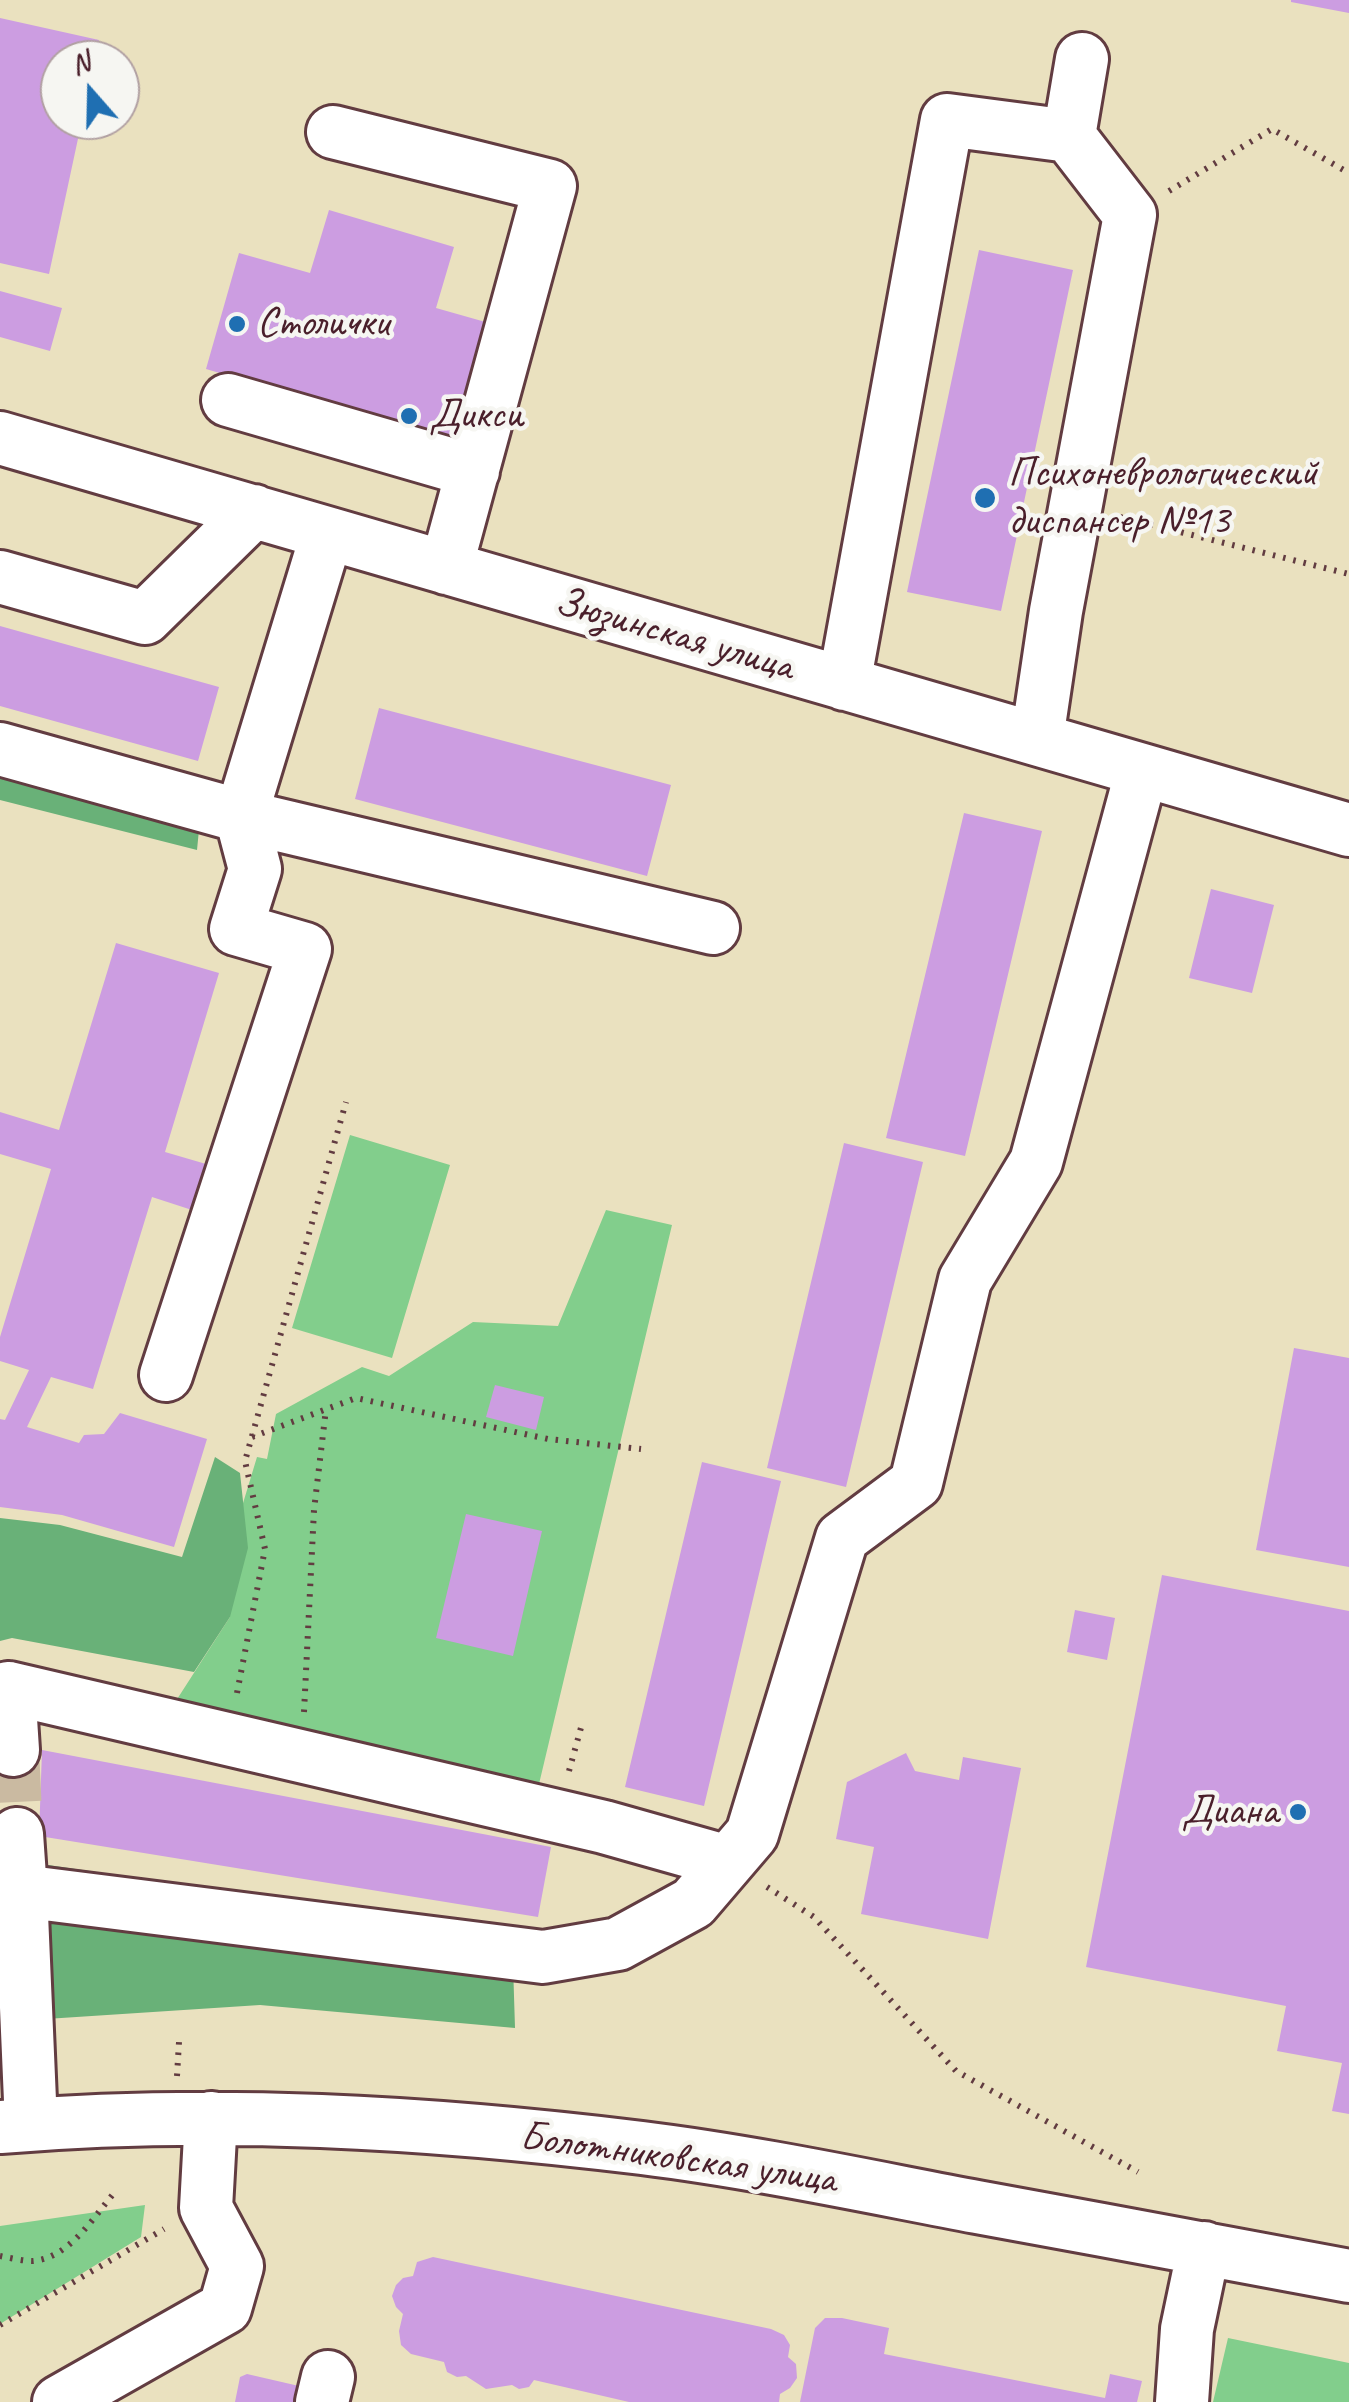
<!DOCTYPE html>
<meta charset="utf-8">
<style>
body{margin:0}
#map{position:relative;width:1349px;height:2402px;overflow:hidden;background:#eae1bf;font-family:Caveat,sans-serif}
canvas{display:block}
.north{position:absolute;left:40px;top:40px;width:100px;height:100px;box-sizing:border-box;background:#f6f6f2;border:2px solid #b1a0a2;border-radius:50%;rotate:340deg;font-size:28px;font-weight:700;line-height:40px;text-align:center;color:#4a1f2b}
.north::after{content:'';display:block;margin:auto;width:35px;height:45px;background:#1f6fb2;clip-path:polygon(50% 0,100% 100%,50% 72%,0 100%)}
</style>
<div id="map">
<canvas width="1349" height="2402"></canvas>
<div class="north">N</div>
</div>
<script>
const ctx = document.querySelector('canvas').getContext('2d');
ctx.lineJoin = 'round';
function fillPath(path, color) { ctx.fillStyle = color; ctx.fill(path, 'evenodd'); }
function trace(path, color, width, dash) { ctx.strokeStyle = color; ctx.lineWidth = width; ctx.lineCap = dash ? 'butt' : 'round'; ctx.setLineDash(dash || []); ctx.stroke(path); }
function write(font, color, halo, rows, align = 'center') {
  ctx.font = font + ' Caveat,sans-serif'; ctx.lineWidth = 9; ctx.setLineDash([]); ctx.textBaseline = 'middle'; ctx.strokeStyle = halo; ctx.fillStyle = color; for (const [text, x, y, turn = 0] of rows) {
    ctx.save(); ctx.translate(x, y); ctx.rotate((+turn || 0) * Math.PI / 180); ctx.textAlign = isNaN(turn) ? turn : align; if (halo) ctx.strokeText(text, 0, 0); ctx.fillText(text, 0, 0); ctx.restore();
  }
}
const green = new Path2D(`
 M350 1135 450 1165 392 1358 292 1328Z
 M606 1210 672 1225 539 1784 172 1707 230 1617 214 1599 257 1457 267 1459 276 1414 362 1367 389 1376 473 1322 558 1326Z
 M145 2205 141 2237 0 2324V2226Z
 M1228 2338 1349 2363V2402H1213Z`);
const forest = new Path2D(`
 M0 725 204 779 197 850 0 800Z
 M215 1457 240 1473 248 1548 230 1617 194 1672 12 1638 0 1641V1518L60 1525 182 1557Z
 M41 1864 512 1932 515 2028 260 2005 0 2022V1874Z`);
const building = new Path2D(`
 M1291 0H1349V13L1291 2Z
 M0 18 99 40 94 60H60V120H82L49 274 0 263Z
 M329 210 454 247 436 308 503 327 468 445 206 369 239 253 310 273Z
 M979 250 1073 270 1001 611 907 592Z
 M0 291 62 308 50 351 0 337Z
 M0 626 219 687 198 761 0 706Z
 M379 708 671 785 647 876 355 799Z
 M964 813 1042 831 965 1156 886 1138Z
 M1211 889 1274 905 1252 993 1189 978Z
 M116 943 219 973 165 1152 206 1164 192 1210 152 1197 93 1389 51 1377 27 1427 79 1443 84 1435 104 1434 120 1413 207 1439 174 1547 62 1515 0 1507V1419L5 1420 29 1370 0 1361V1337L51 1169 0 1154V1112L59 1130Z
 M844 1143 923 1162 846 1487 767 1468Z
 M1294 1348 1349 1358V1567L1256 1550Z
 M495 1385 544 1397 536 1430 486 1417Z
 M702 1462 781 1481 704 1806 625 1787Z
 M466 1514 542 1531 513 1656 436 1638Z
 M1162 1575 1349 1611V2114L1332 2111 1342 2063 1277 2051 1286 2006 1086 1967Z
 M1075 1610 1115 1618 1107 1660 1067 1652Z
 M42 1750 551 1847 538 1917 39 1836Z
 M906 1753 915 1771 959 1780 963 1757 1021 1768 988 1939 861 1914 874 1847 836 1839 847 1782Z
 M433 2257 771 2329 784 2335 790 2345 788 2357 796 2364 797 2378 790 2388 780 2394 779 2402H629L534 2380 529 2387 519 2389 512 2385 486 2389 466 2376 457 2377 447 2372 444 2362 411 2354 401 2345 399 2331 403 2314 396 2307 392 2296 396 2285 403 2278 413 2276 417 2262Z
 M825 2318H842L889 2328 884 2354 1105 2398 1110 2374 1142 2381 1137 2402H800L815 2328Z
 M247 2374 299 2386 302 2402H235L240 2377Z`);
const minorTunnel = new Path2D(`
 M13 1750 17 1834`);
const path = new Path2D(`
 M1169 191 1272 129 1349 173
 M1120 517 1349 574
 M252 1437 356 1398 548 1439 641 1449
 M237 1693 265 1549 245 1461 346 1102
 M304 1712 314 1510 326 1409
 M569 1771 582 1724
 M767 1887 814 1917 956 2071 1138 2172
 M177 2076 179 2042
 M0 2256C10 2258 23 2261 33 2261 69 2258 93 2218 114 2193
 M0 2325 164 2229`);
const minor = new Path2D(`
 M333 132 550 186 446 568
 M228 400 473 471
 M0 438 1349 830
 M327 534 241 816 713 928
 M0 577 145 618 254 511
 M844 684 947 120 1069 136
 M1037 739 1056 611 1130 215 1069 136 1082 59
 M0 749 241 816 255 869 236 929 305 949 166 1375
 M9 1688 13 1750
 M0 1690 9 1688 604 1827 728 1862
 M0 1897 21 1891 17 1834
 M31 2124 21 1891 543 1957 618 1944 693 1903 752 1834 842 1538 916 1483 965 1280 1036 1162 1142 770
 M0 2127C213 2109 429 2122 642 2148 754 2162 866 2186 977 2207 1101 2230 1225 2252 1349 2276
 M59 2402 225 2308 237 2266 206 2208 211 2118
 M322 2402 328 2377
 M1182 2402 1187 2329 1204 2248`);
const markers = [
 [237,324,10,"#1f6fb2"],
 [409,416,10,"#1f6fb2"],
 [985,498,12,"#1f6fb2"],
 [1298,1812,10,"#1f6fb2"]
];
const poiNames = [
 ["Столички",257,324],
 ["Дикси",429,416],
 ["Психоневрологический",1008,474],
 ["диспансер №13",1008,522],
 ["Диана",1278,1812,"right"]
];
const streetNames = [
 ["Зюзинская улица",674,635,16],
 ["Болотниковская улица",678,2159,8]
];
fillPath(green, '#82ce8c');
fillPath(forest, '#69b178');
fillPath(building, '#cc9de1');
trace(minorTunnel, '#cabaa1', 52, [52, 26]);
trace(minor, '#623c41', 58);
trace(path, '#623c41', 6, [2.5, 8]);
trace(minor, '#fff', 52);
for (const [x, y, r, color] of markers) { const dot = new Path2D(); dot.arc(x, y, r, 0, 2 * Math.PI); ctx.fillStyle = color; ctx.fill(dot); trace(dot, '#f6f6f2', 4); }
write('42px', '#4a1f2b', '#f6f6f2', poiNames, 'left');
write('42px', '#4a1f2b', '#f6f6f2', streetNames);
</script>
